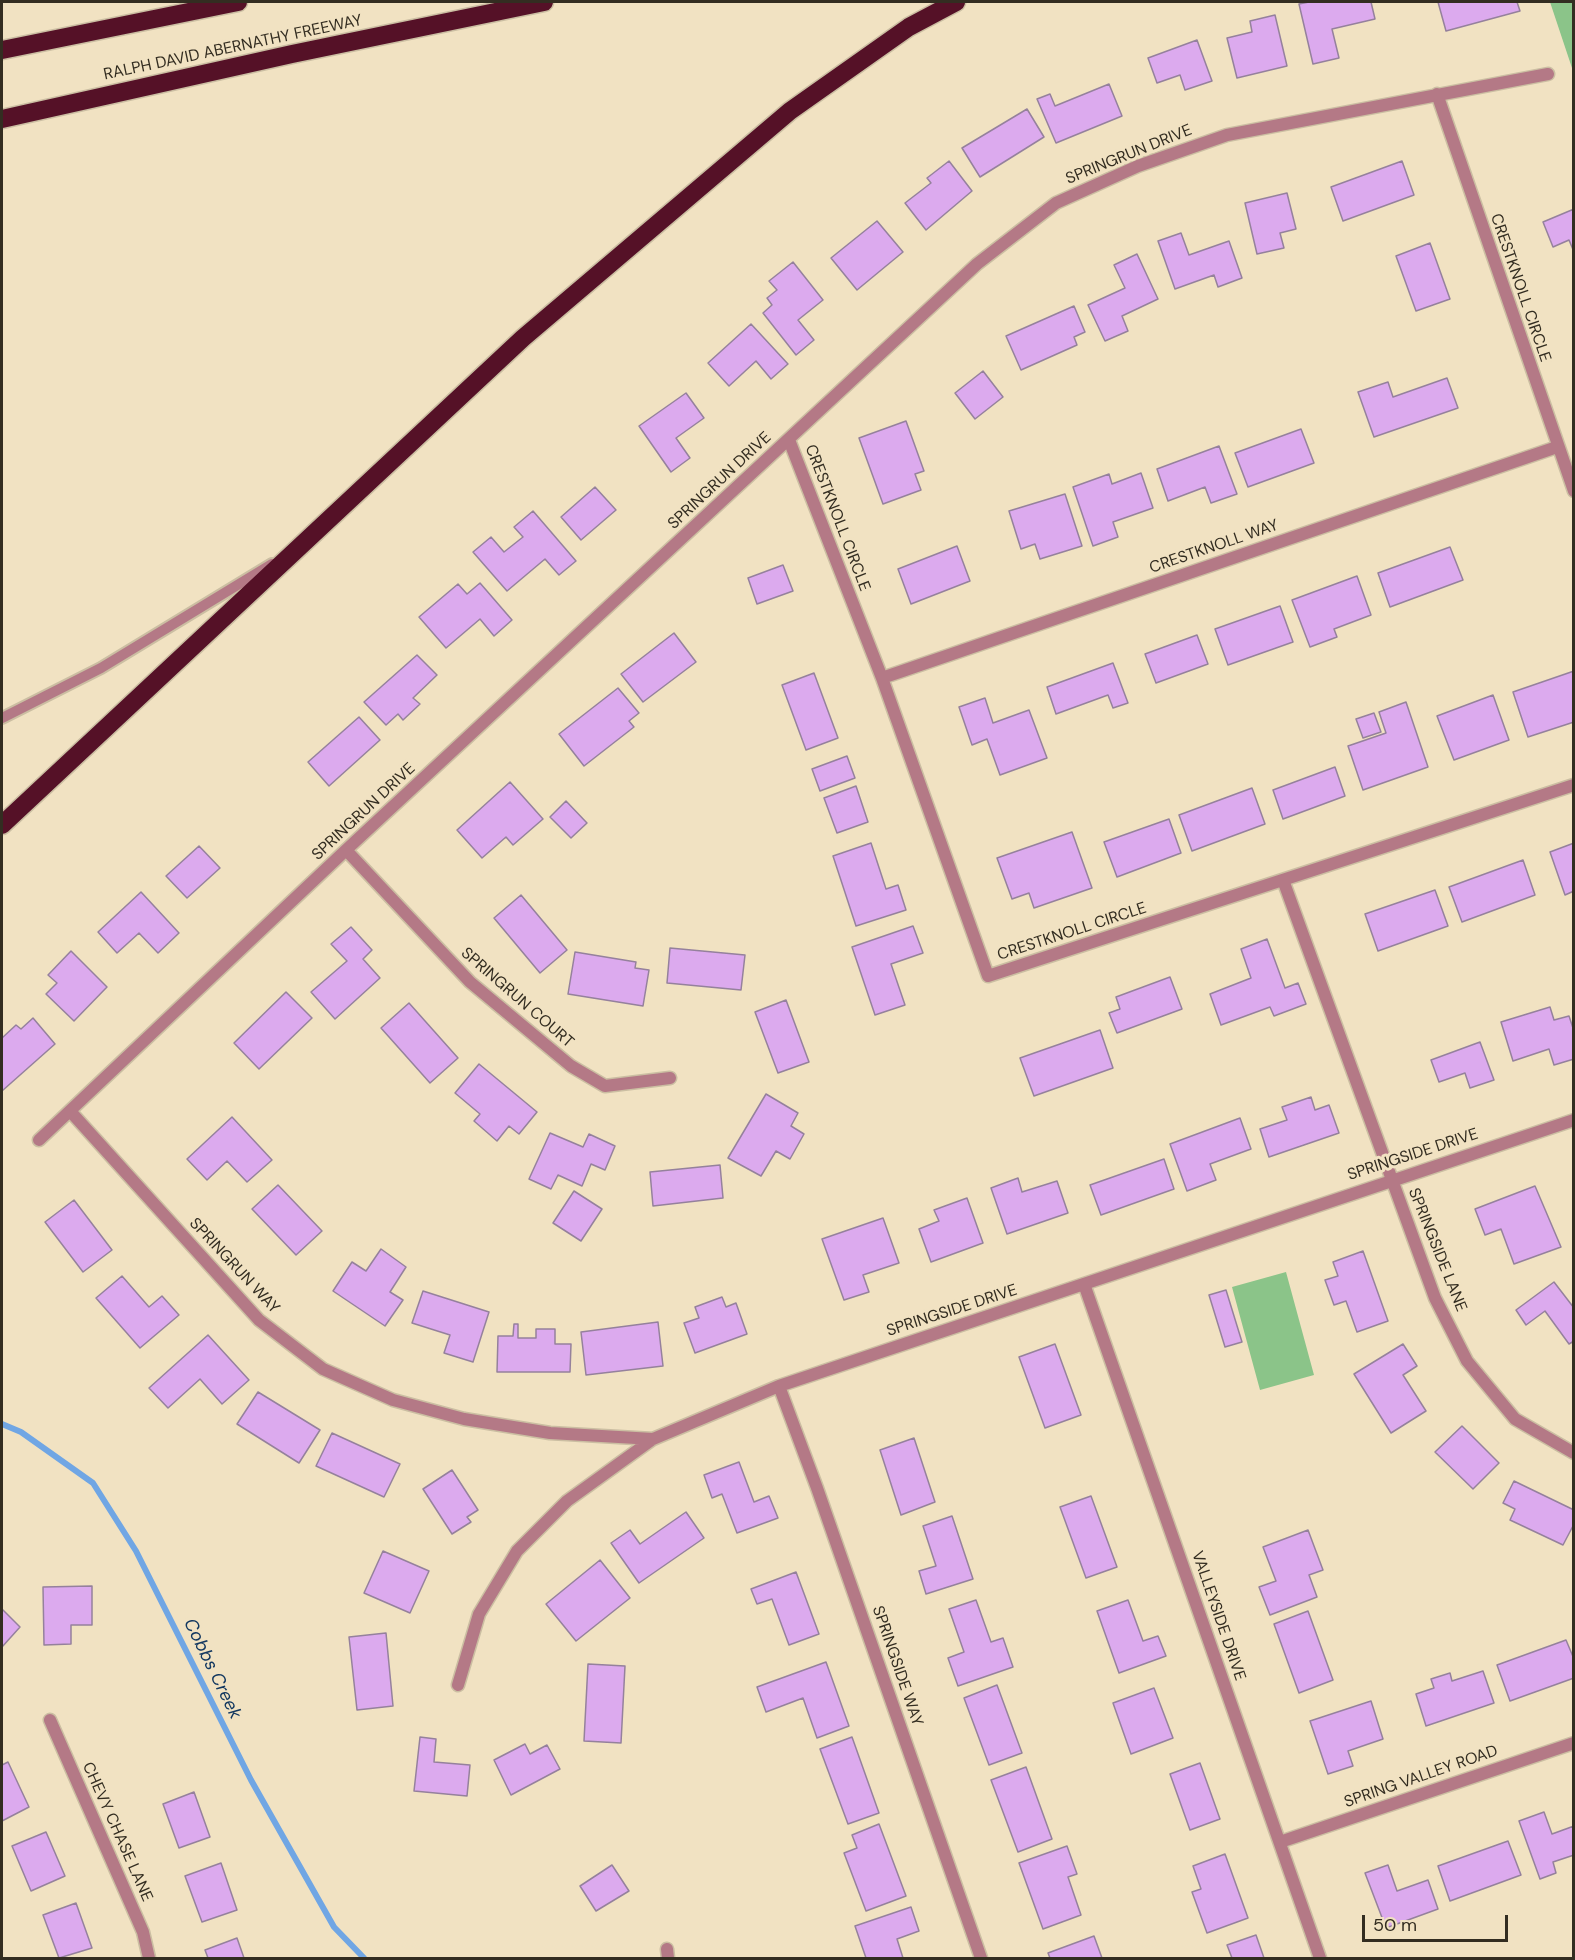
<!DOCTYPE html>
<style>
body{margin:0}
#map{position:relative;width:1575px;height:1960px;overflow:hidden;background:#f1e2c2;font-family:"DM Sans",sans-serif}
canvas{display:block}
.frame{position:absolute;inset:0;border:3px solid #332d21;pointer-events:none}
.scale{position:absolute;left:1362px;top:1915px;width:146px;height:27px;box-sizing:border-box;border:3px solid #332d21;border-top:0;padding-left:8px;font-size:18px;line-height:21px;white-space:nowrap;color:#332d21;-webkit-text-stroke:4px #f1e2c2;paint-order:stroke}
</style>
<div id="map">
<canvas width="1575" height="1960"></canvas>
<div class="frame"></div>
<div class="scale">50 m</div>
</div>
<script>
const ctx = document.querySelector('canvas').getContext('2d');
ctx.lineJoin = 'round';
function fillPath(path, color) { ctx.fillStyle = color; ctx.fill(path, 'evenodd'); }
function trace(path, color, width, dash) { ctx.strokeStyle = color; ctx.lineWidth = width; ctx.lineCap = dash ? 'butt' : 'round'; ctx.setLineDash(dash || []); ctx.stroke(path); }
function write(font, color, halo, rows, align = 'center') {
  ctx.font = font + ' "DM Sans",sans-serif'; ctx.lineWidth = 6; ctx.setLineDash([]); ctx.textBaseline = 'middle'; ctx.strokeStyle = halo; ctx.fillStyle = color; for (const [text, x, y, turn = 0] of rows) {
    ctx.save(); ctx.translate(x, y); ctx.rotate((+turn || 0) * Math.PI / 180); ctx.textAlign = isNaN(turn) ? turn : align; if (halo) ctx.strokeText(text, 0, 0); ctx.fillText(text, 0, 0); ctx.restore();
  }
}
const green = new Path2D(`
 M1550 2H1573V71Z
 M1286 1272 1314 1375 1260 1390 1232 1287Z`);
const stream = new Path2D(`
 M2 1424 21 1432 93 1483 136 1551 251 1780 334 1927 364 1958`);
const building = new Path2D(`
 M1309 2H1371L1375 19 1332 29 1339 58 1313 64 1299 4Z
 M1438 2H1517L1520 11 1446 31Z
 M1275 15 1287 66 1237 78 1227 38 1252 32 1250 21Z
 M1197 40 1212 81 1185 90 1180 75 1157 83 1148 58Z
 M1109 84 1122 116 1056 143 1037 99 1050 94 1055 106Z
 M1027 109 1044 137 980 177 962 148Z
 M949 161 972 191 926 230 905 203 931 183 927 178Z
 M1402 161 1414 195 1343 221 1331 187Z
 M1287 193 1296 229 1280 233 1284 248 1257 254 1245 203Z
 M1574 209V252L1569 240 1553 247 1543 222Z
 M877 221 903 252 857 290 831 258Z
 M1181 233 1189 255 1229 241 1242 278 1218 287 1214 275 1175 289 1158 241Z
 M1430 243 1450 299 1416 311 1396 256Z
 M1137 254 1158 299 1122 316 1128 331 1105 341 1088 305 1125 288 1114 265Z
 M793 262 823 300 798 320 814 340 796 355 763 313 772 305 767 298 777 290 769 281Z
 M1074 306 1085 332 1074 337 1077 345 1021 370 1006 336Z
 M751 324 788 364 771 379 756 361 729 386 708 363Z
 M983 371 1003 397 975 419 955 393Z
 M1447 378 1458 408 1374 437 1358 392 1388 382 1393 397Z
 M686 393 704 418 676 438 690 458 671 472 639 426Z
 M906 421 924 471 915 474 921 490 883 504 859 438Z
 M1301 429 1314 463 1248 487 1235 453Z
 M1219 446 1237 494 1211 503 1205 487 1168 501 1157 469Z
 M1141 473 1153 508 1113 522 1118 537 1093 546 1073 487 1109 474 1112 484Z
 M595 487 616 510 581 540 561 517Z
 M1065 494 1082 546 1040 559 1035 544 1021 549 1009 511Z
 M533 511 576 561 559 575 545 559 507 591 473 552 491 537 504 552 523 537 514 527Z
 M957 546 970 581 911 604 898 569Z
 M1450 547 1463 580 1390 607 1378 573Z
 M783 565 793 591 757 604 748 578Z
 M1357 576 1371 615 1334 629 1337 637 1310 647 1292 600Z
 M480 583 512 620 494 636 480 619 446 648 419 617 458 584 467 594Z
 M1280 606 1293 642 1228 665 1215 629Z
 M674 633 696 662 643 702 621 674Z
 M1197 635 1208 664 1156 683 1145 654Z
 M417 655 437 675 413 698 420 704 403 720 398 714 386 725 364 702Z
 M1113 663 1128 703 1113 708 1108 695 1056 714 1047 687Z
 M1574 671V722L1528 737 1513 692Z
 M814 673 838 738 806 750 782 685Z
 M618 688 639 713 629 721 634 727 584 766 559 734Z
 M1493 695 1509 740 1454 760 1437 716Z
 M985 698 993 723 1029 710 1047 758 1000 775 987 739 972 745 959 707Z
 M1406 702 1428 767 1363 790 1348 746 1386 733 1379 712Z
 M1374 713 1381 732 1363 738 1356 719Z
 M359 717 380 740 329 786 308 762Z
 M847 756 855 778 820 791 812 769Z
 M1335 767 1345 796 1283 819 1273 790Z
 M510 782 543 819 513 845 506 837 482 858 457 830Z
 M856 786 868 822 837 833 824 798Z
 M1252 788 1265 824 1192 851 1179 815Z
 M566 801 587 823 571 838 550 817Z
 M1169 819 1181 853 1117 877 1104 842Z
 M1072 832 1092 888 1034 908 1029 893 1012 899 997 858Z
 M871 843 886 889 898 885 906 910 856 926 833 856Z
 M1574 843V891L1565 895 1550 852Z
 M199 846 220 868 187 898 166 876Z
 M1523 860 1535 895 1462 922 1449 887Z
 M1435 890 1448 926 1378 951 1365 914Z
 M141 892 179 933 158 953 139 933 117 953 98 932Z
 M521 895 567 950 540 973 494 918Z
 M913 926 923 953 891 964 905 1005 875 1015 852 947Z
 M351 927 372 950 363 959 380 978 335 1019 311 992 347 961 331 944Z
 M1267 939 1285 988 1298 983 1306 1004 1274 1016 1270 1007 1221 1025 1210 994 1251 978 1241 949Z
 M670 948 745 955 741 990 667 983Z
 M71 951 107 987 74 1021 46 994 57 983 48 975Z
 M575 952 636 962 635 968 649 970 643 1006 568 994Z
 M1170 977 1182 1009 1117 1033 1109 1013 1120 1009 1116 997Z
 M286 992 312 1018 259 1069 234 1043Z
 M786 1000 809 1062 778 1073 755 1012Z
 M409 1003 458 1058 430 1083 381 1028Z
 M1550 1007 1554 1020 1569 1016 1574 1031V1059L1554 1065 1549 1049 1513 1061 1501 1022Z
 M33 1018 55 1044 2 1091V1038L16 1025 21 1029Z
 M1100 1030 1113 1068 1034 1096 1020 1058Z
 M1480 1042 1494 1080 1470 1088 1465 1073 1439 1082 1431 1060Z
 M479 1064 537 1112 519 1134 509 1126 497 1141 474 1121 480 1114 455 1093Z
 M766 1094 798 1113 791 1126 804 1134 790 1159 776 1151 761 1176 728 1158Z
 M1311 1097 1315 1110 1329 1105 1339 1133 1269 1157 1260 1129 1287 1120 1282 1107Z
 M232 1117 272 1160 247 1182 227 1161 207 1180 187 1159Z
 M1240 1118 1251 1149 1210 1164 1216 1180 1187 1191 1170 1144Z
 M550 1133 583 1147 589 1134 615 1146 605 1170 591 1164 582 1186 558 1175 551 1189 529 1179Z
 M1164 1159 1174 1189 1101 1215 1090 1185Z
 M720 1165 723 1198 653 1206 650 1172Z
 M1018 1178 1022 1192 1057 1181 1068 1213 1007 1234 991 1188Z
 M278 1185 322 1231 296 1255 252 1209Z
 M1535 1186 1561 1247 1514 1264 1501 1229 1485 1235 1475 1209Z
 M574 1191 602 1209 581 1241 553 1223Z
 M967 1198 983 1243 931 1262 919 1229 939 1221 934 1210Z
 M74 1200 112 1250 83 1272 45 1222Z
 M883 1218 899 1263 863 1275 869 1292 844 1300 822 1239Z
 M381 1249 406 1267 390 1292 403 1300 385 1326 333 1291 352 1262 366 1271Z
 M1363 1251 1388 1321 1357 1332 1346 1301 1334 1305 1325 1280 1338 1276 1333 1262Z
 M122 1276 149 1307 162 1296 179 1315 140 1348 96 1298Z
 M1554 1282 1574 1308V1341L1569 1344 1545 1311 1526 1325 1516 1310Z
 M1226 1290 1242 1342 1225 1347 1209 1295Z
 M423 1291 489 1312 473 1362 444 1353 450 1335 412 1323Z
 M722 1297 726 1307 736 1303 747 1334 695 1353 684 1323 699 1318 695 1307Z
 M658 1322 663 1366 586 1375 581 1332Z
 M514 1324H518V1338H536V1329H555V1344H571L570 1372H497L498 1336H513Z
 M208 1335 249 1380 222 1404 200 1379 168 1408 149 1388Z
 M1055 1344 1081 1415 1045 1428 1019 1357Z
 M1403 1344 1417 1366 1403 1375 1426 1411 1391 1433 1354 1374Z
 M258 1392 320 1430 299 1463 237 1424Z
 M1462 1426 1499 1463 1473 1489 1435 1452Z
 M332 1433 400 1464 384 1497 316 1466Z
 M914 1438 935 1502 901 1515 880 1450Z
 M739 1462 754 1502 769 1496 778 1518 737 1533 722 1494 712 1498 704 1475Z
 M452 1470 478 1510 467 1517 471 1522 452 1534 423 1489Z
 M1514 1481 1574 1510V1524L1563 1545 1510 1520 1515 1509 1503 1503Z
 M1091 1496 1117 1567 1086 1578 1060 1507Z
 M686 1512 704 1538 639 1583 611 1543 630 1530 640 1544Z
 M952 1516 973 1579 926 1594 919 1571 936 1566 923 1526Z
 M1308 1530 1323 1570 1309 1575 1317 1597 1270 1615 1259 1587 1276 1581 1263 1547Z
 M383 1551 429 1571 410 1613 364 1593Z
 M600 1560 630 1598 576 1641 546 1604Z
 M796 1572 819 1634 789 1645 772 1599 757 1604 751 1589Z
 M92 1586V1625H71V1644L44 1645 43 1587Z
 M976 1600 991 1642 1003 1638 1013 1667 958 1686 948 1658 964 1652 949 1609Z
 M1128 1600 1143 1641 1158 1636 1166 1656 1119 1673 1097 1611Z
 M2 1609 20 1627 2 1647Z
 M1308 1611 1333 1680 1299 1693 1274 1624Z
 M386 1633 393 1706 357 1710 349 1637Z
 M1566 1640 1574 1659V1678L1510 1701 1497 1665Z
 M826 1662 849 1726 817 1738 803 1698 766 1712 757 1687Z
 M588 1664 625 1666 621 1743 584 1741Z
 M1483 1671 1494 1703 1426 1726 1416 1694 1434 1688 1431 1679 1450 1673 1452 1681Z
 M997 1685 1022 1753 989 1765 964 1698Z
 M1154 1688 1173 1738 1131 1754 1113 1703Z
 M1371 1701 1383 1739 1348 1751 1353 1766 1328 1774 1310 1721Z
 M420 1737 436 1739 434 1762 470 1765 467 1796 414 1791Z
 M852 1737 879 1813 848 1824 820 1749Z
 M525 1744 530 1754 547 1745 560 1769 511 1795 494 1760Z
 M8 1762 29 1807 2 1821V1765Z
 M1200 1763 1220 1819 1190 1830 1170 1774Z
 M1026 1767 1052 1839 1018 1852 991 1780Z
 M194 1792 210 1837 179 1848 163 1804Z
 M1544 1812 1552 1834 1574 1826V1855L1553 1862 1556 1873 1540 1879 1519 1821Z
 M879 1824 906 1896 866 1911 844 1853 857 1848 852 1835Z
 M46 1832 65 1876 31 1891 12 1846Z
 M1508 1841 1521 1875 1450 1901 1438 1866Z
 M1067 1846 1077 1874 1068 1877 1081 1915 1043 1929 1019 1863Z
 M1225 1854 1248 1918 1207 1933 1192 1892 1201 1889 1193 1866Z
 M221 1863 237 1910 202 1922 185 1876Z
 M612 1865 629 1891 596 1911 580 1886Z
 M1388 1865 1397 1891 1428 1880 1438 1909 1386 1928 1365 1873Z
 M76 1903 92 1948 59 1958 43 1915Z
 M911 1907 919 1931 897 1939 903 1958H866L855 1926Z
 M1256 1935 1264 1958H1232L1227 1945Z
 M1094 1936 1102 1958H1050L1048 1953Z
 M237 1938 244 1958H208L205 1950Z`);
const lane = new Path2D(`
 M2 718 101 668 272 564`);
const street = new Path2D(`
 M1437 94 1574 491
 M789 440 882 678 988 976 1574 785
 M882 678 1557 447
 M346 850 470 982 571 1066 605 1086 670 1078
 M1283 880 1435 1298 1467 1361 1515 1419 1574 1453
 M70 1111 259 1320 323 1369 393 1400 464 1419 550 1433 653 1439
 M39 1140 346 850 977 264 1056 203 1138 166 1227 135 1548 74
 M1084 1284 1320 1958
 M779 1386 817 1488 981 1958
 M458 1685 479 1614 517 1551 567 1501 653 1439 779 1386 1574 1120
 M50 1720 143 1932 149 1958
 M1280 1842 1574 1743
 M667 1949 668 1958`);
const highway = new Path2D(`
 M2 50 238 2
 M2 119 292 54 544 2
 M2 825 523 338 790 111 909 27 956 2`);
const streetNames = [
 ["RALPH DAVID ABERNATHY FREEWAY",233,48,-12],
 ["SPRINGRUN DRIVE",1129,155,-22],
 ["CRESTKNOLL CIRCLE",1520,288,71],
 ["SPRINGRUN DRIVE",720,481,-43],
 ["CRESTKNOLL CIRCLE",837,518,69],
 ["CRESTKNOLL WAY",1214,547,-19],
 ["SPRINGRUN DRIVE",364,812,-43],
 ["CRESTKNOLL CIRCLE",1072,932,-18],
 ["SPRINGRUN COURT",517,998,41],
 ["SPRINGSIDE DRIVE",1413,1155,-18],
 ["SPRINGSIDE LANE",1437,1250,68],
 ["SPRINGRUN WAY",234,1266,47],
 ["SPRINGSIDE DRIVE",952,1311,-18],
 ["VALLEYSIDE DRIVE",1218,1616,71],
 ["SPRINGSIDE WAY",897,1666,71],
 ["SPRING VALLEY ROAD",1421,1777,-19],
 ["CHEVY CHASE LANE",117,1832,66]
];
const waterNames = [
 ["Cobbs Creek",212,1669,64]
];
fillPath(green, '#8bc489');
trace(stream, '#70a6e4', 6);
fillPath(building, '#dcaaee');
trace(building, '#95819c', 1.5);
trace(lane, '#cbbea2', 14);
trace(street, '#cbbea2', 15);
trace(highway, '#cbbea2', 21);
trace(lane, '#b47986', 10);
trace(street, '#b47986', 12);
trace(highway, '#551127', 18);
write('16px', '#332d21', '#f1e2c2', streetNames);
write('italic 18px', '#133860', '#f1e2c2', waterNames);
</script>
